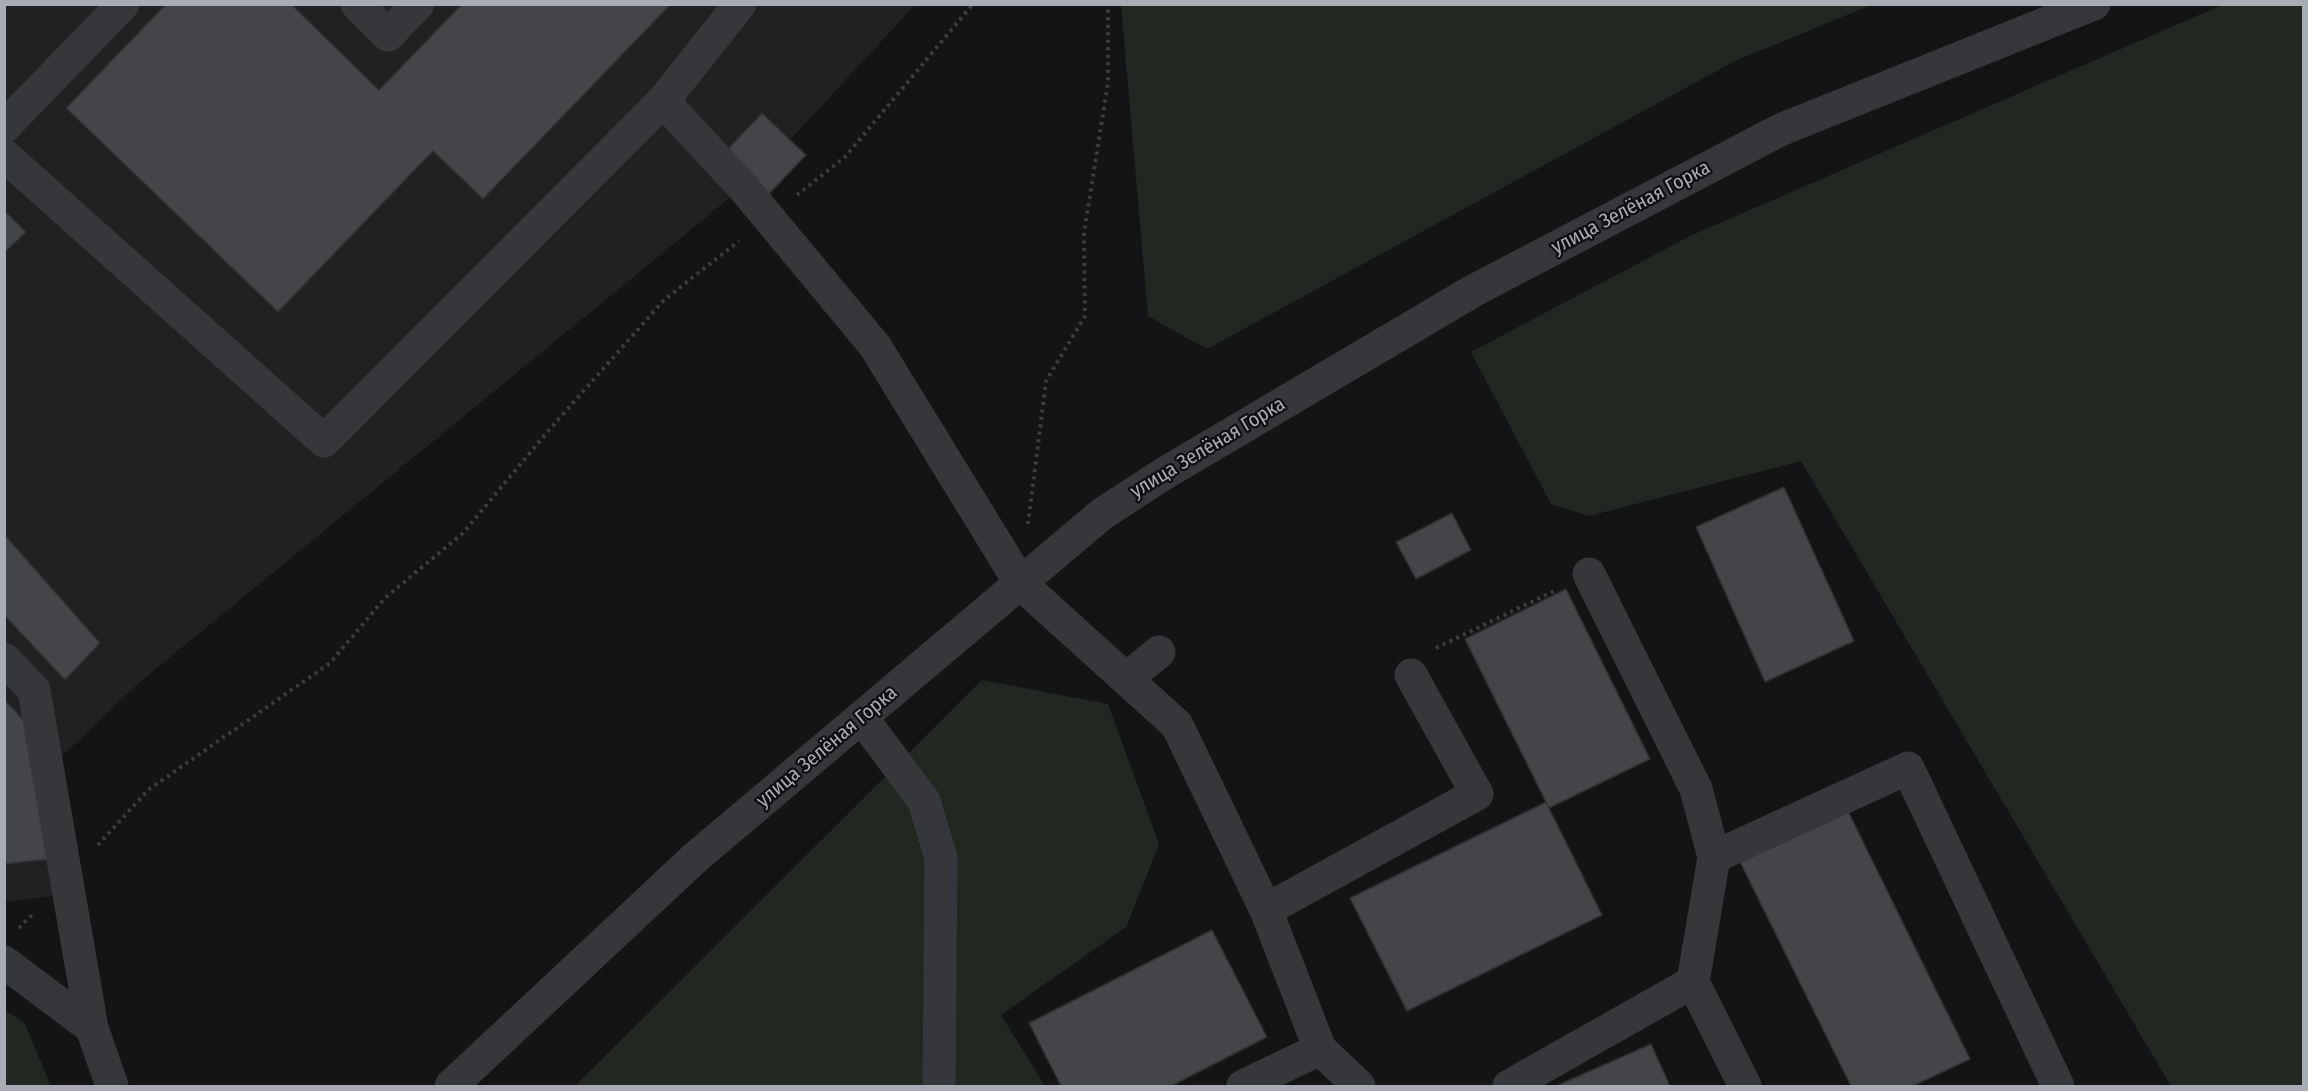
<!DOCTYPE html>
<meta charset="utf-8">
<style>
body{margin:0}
#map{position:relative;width:2308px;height:1091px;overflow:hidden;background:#141416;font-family:"Fira Sans Condensed",sans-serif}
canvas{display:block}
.frame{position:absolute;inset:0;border:6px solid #a8acb4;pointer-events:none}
</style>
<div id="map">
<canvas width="2308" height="1091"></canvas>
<div class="frame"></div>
</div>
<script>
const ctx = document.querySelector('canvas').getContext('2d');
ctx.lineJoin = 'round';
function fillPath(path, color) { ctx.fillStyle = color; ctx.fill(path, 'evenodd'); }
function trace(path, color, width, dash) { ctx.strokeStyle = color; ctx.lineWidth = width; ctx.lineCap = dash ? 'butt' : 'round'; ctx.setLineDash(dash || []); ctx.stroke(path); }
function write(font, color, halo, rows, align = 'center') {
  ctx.font = font + ' "Fira Sans Condensed",sans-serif'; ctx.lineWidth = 4.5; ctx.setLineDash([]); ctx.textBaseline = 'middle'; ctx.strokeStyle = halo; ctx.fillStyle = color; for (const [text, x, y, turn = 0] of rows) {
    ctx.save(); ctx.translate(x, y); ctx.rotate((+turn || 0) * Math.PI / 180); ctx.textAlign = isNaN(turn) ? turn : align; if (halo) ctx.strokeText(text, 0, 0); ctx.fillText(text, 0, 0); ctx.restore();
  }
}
const built = new Path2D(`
 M4 5H915L790 140 806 155 767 196 743 187 140 682 57 761 85 892 5 902Z`);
const green = new Path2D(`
 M1121 5V4L1871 5 1735 61 1207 349 1148 316Z
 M2222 5H2303V1086H2171L1801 461 1589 516 1551 504 1471 352 1690 236Z
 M982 680 1108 704 1159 844 1126 927 1001 1015 1045 1086H575Z
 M5 1010 24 1022 51 1086H5Z`);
const building = new Path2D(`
 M166 4H291L379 90 462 4H671L483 199 433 151 278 312 66 108Z
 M762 113 806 155 767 196 724 153Z
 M4 210 26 232 4 253Z
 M1784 487 1854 641 1765 682 1696 527Z
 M1452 513 1471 550 1416 579 1396 542Z
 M4 534 100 643 65 680 4 615Z
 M1566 589 1650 759 1549 808 1465 639Z
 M4 699 29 726 52 859 4 864Z
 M1546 802 1602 915 1407 1011 1350 898Z
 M1844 803 1970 1059 1913 1086H1851L1737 856Z
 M1212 930 1267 1037 1171 1086H1061L1029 1023Z
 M1651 1044 1670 1086H1556Z`);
const path = new Path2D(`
 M797 195 845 157 973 4
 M1028 524 1046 381 1085 316 1084 233 1108 83V4
 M1436 648 1556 590
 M98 845 148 790 330 663 385 598 463 533 549 430 664 300 739 241
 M19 928 33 914`);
const minor = new Path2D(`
 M357 4 388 35 418 4
 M663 101 743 187 875 346 1021 584 1177 725 1266 910 1320 1049 1359 1086
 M4 127 123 4
 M4 155 324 441 663 101 740 4
 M1589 574 1696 789 1714 857
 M4 659 34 690 92 1028 112 1086
 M1126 679 1159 652
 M862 718 924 801 941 858 939 1086
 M1266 910 1477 794 1411 675
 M4 962 92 1028
 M1693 982 1745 1086
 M451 1086 696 857 1102 514 1165 473 1473 291 1780 130 2094 4
 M1243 1086 1320 1049
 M1509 1086 1693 982 1714 857 1908 768 2058 1086`);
const streetNames = [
 ["улица Зелёная Горка",1631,208,-28],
 ["улица Зелёная Горка",1208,448,-31],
 ["улица Зелёная Горка",827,747,-40]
];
fillPath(built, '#212123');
fillPath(green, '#212822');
fillPath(building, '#434548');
trace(building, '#2f2f32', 1.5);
trace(path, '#3c3e41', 4, [3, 4.5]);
trace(minor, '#36373a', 33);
write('20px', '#a8acb4', '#0f0f11', streetNames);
</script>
